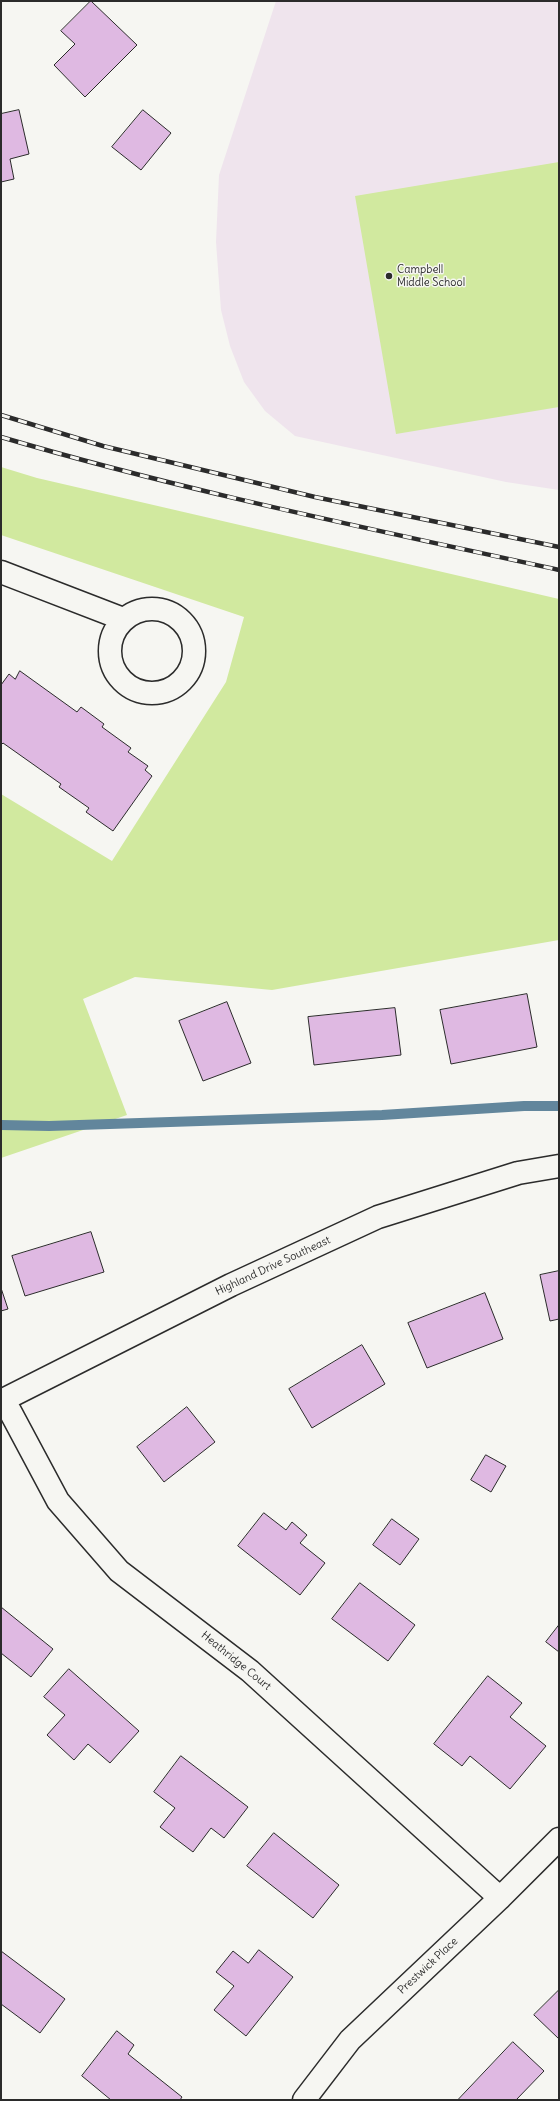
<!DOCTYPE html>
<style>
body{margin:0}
#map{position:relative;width:560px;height:2101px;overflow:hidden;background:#f6f6f2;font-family:Delius,sans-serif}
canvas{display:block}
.frame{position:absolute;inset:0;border:2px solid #2b2b2b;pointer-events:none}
</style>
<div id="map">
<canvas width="560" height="2101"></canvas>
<div class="frame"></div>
</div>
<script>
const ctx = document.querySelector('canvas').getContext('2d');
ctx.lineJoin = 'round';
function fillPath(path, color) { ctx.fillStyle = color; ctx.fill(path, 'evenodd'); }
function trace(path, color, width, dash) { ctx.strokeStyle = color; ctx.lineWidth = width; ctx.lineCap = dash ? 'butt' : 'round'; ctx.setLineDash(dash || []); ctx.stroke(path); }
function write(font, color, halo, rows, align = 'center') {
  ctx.font = font + ' Delius,sans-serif'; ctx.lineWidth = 3; ctx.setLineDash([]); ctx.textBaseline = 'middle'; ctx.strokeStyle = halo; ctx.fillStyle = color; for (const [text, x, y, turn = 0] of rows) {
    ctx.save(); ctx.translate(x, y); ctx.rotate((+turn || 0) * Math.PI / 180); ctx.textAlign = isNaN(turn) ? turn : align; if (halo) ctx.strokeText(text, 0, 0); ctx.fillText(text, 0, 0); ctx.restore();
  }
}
const built = new Path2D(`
 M276 1H559V490L506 482 295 436 265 411 244 382 230 346 221 310 216 242 219 175Z`);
const green = new Path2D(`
 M559 162V407L396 434 355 196Z
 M1 467 37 478 559 599V940L272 990 135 977 83 999 127 1115 1 1158V794L112 861 226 682 244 617 1 535Z`);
const stream = new Path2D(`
 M1 1125 49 1126 382 1115 524 1106H559`);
const building = new Path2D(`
 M91 1 137 45 85 97 54 65 75 44 61 31Z
 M19 110 29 154 10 159 14 179 1 182V114Z
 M143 110 171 133 141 170 112 147Z
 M20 671 77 712 81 707 104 724 102 727 131 748 128 752 148 766 145 770 152 776 113 831 86 812 89 808 59 787 61 784 3 743 1 745V685L9 674 15 679Z
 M527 994 537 1047 451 1064 440 1010Z
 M227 1002 251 1063 203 1081 179 1021Z
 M395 1008 401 1055 314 1065 308 1017Z
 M91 1232 104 1272 25 1296 12 1256Z
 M559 1271V1319L550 1321 540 1275Z
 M1 1288 8 1309 1 1311Z
 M485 1293 503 1339 427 1368 408 1323Z
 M362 1345 385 1384 312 1428 289 1389Z
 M187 1407 215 1442 164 1482 137 1447Z
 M486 1455 506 1466 491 1492 471 1480Z
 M264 1513 286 1530 292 1522 307 1535 300 1543 325 1563 300 1595 238 1546Z
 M392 1519 419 1539 400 1565 373 1545Z
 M360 1583 415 1625 388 1661 332 1619Z
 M1 1607 53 1649 31 1677 1 1653Z
 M559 1625V1652L546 1642Z
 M69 1669 139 1731 110 1763 88 1744 74 1760 47 1735 65 1715 44 1697Z
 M488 1676 522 1703 510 1717 546 1746 510 1789 470 1756 462 1766 434 1744Z
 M181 1756 248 1807 224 1838 211 1828 193 1852 160 1827 175 1808 154 1792Z
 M274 1833 339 1885 313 1918 247 1866Z
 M259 1950 293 1977 246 2036 214 2010 234 1986 216 1972 233 1951 248 1963Z
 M1 1951 65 1999 40 2033 1 2004Z
 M559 1990V2039L534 2015Z
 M117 2031 134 2045 128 2054 182 2097 180 2100H111L82 2076Z
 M513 2042 544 2071 516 2100H458Z`);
const minor = new Path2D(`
 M1 572 123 619
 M110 651a42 42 0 1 1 84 0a42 42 0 1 1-84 0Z
 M4 1400 58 1501 119 1571 250 1671 500 1898
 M1 1401 231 1285 378 1217 518 1173 559 1166
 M304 2100 350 2040 500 1898 559 1839`);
const rail = new Path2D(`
 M1 415 103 446 315 497 559 547
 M1 437C184 491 372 529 559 570`);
const markers = [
 [389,276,4,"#2b2b2b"]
];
const poiNames = [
 ["Campbell",397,270],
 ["Middle School",397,283]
];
const streetNames = [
 ["Highland Drive Southeast",273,1266,-25],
 ["Heathridge Court",236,1661,39],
 ["Prestwick Place",428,1966,-43]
];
fillPath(built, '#efe4ed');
fillPath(green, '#d1e99f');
trace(stream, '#62869c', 10);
fillPath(building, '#dfb9e2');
trace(building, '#2b2b2b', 1);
trace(minor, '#2b2b2b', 25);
trace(minor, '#f6f6f2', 22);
trace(rail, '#2b2b2b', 4.5);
trace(rail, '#f6f6f2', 3, [9]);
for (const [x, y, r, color] of markers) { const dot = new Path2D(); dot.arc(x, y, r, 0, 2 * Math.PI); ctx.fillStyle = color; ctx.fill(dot); trace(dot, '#f6f6f2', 1.5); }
write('11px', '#2b2b2b', '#f6f6f2', poiNames, 'left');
write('11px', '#2b2b2b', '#f6f6f2', streetNames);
</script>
